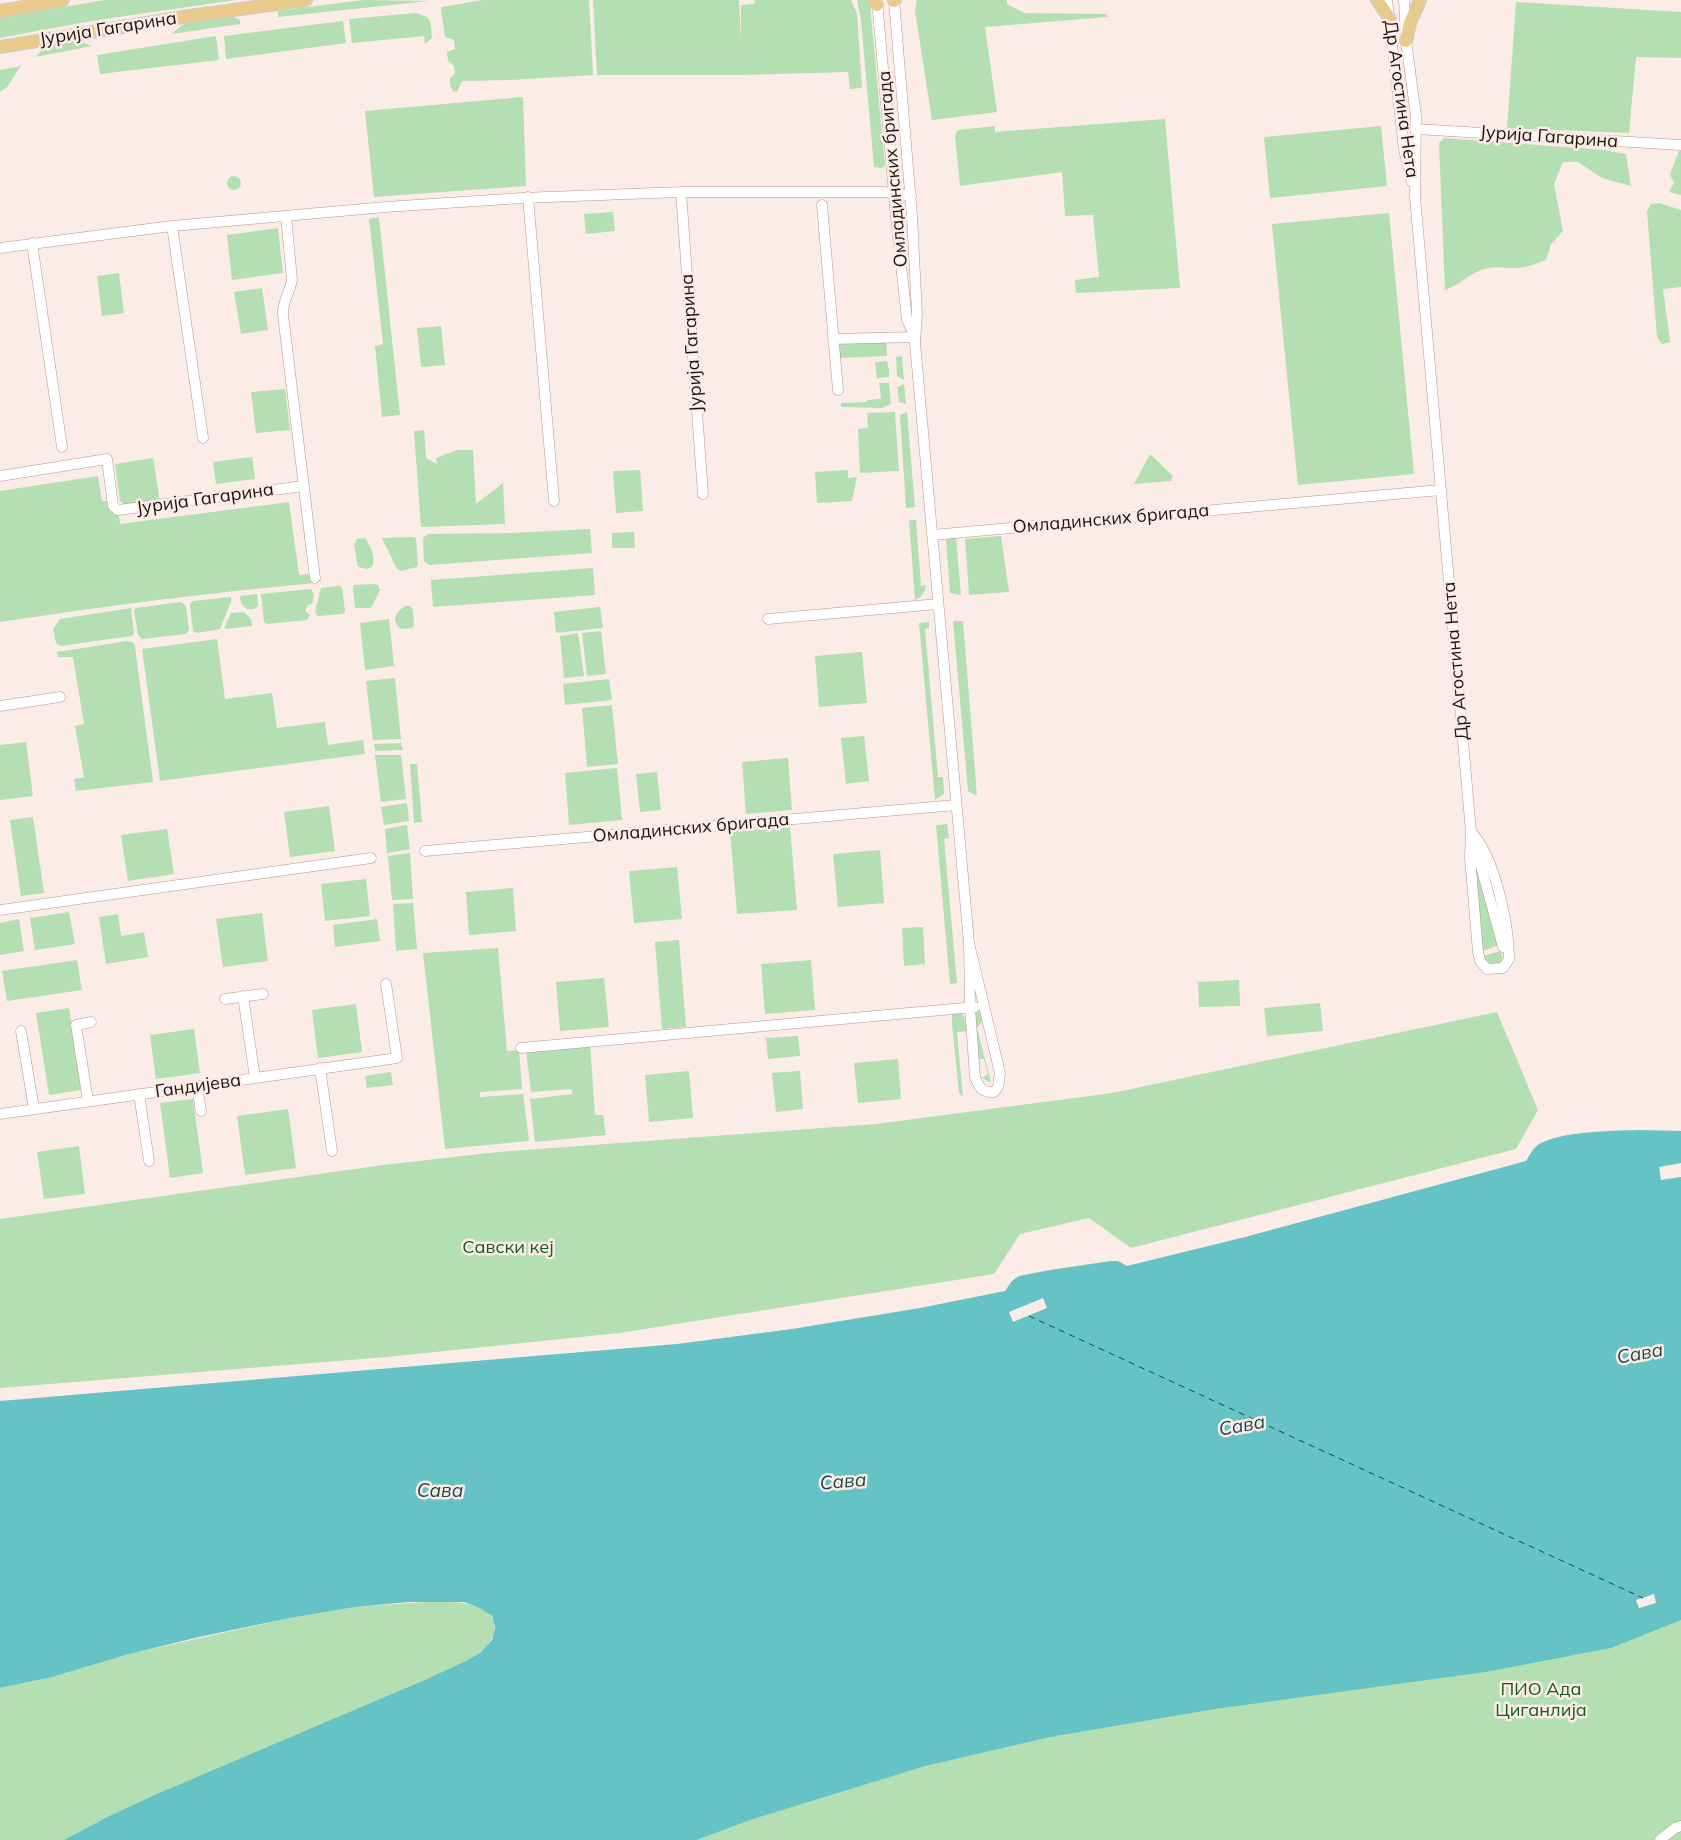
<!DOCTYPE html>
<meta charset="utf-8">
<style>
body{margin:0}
canvas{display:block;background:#fbece7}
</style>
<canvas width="1681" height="1840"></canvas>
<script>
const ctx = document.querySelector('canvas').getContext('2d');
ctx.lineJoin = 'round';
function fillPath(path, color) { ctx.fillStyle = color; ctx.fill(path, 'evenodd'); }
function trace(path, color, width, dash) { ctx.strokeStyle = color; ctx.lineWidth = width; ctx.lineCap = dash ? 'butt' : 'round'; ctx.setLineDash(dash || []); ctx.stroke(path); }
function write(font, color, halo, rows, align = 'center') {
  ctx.font = font + ' Mulish,sans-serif'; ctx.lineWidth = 5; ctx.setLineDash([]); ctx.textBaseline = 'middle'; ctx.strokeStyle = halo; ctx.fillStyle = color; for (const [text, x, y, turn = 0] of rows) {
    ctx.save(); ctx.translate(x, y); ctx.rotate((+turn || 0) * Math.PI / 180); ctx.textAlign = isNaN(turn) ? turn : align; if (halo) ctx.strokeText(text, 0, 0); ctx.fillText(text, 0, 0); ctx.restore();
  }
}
const green = new Path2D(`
 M104 0H236L91 21 0 38V18Z
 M362 0 429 1 278 17V11Z
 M482 0H589L593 75 511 80 462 81 457 92 453 91 450 85V78L455 74 454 66 448 61 447 52 455 49 454 40 445 37 441 10 442 7Z
 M593 0H739L741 40V5L754 4 755 0H851L857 14 862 88 850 89 848 72 742 75H597Z
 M857 0H868L870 5 885 166 881 168 874 167 861 20Z
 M917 0H1007V4L1024 13 1105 14 1108 17 985 27 997 112 932 120 915 11Z
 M1516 2 1681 12V58L1636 57 1629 133 1507 128Z
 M415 13C433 17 431 22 432 38L425 44 424 36 352 43 349 19Z
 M227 16 233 17 240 20V24L171 34 186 22Z
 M343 21 346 43 226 59 224 36Z
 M216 36 219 60 100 74 97 55Z
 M76 40 92 46 35 57 46 46Z
 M21 66 7 87 0 92V70Z
 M523 97 526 186 374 197 365 111Z
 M1165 119 1180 288 1076 293 1075 280 1099 277 1093 215 1065 216 1062 172 960 186 955 135 958 130 995 126V132L1007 131Z
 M1381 126 1387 186 1270 198 1264 137Z
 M1444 138 1605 150 1626 154 1631 186 1602 178 1578 162H1563L1554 184 1563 231 1551 244 1546 260C1538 263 1528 267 1520 268 1508 269 1496 265 1484 269 1469 273 1459 286 1445 290L1439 143Z
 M1679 151H1681V195L1669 192 1674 183 1670 174Z
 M227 183a7 7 0 1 1 14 0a7 7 0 1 1-14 0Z
 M1659 203 1681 210V287L1663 289 1670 342 1662 344 1657 337 1647 211 1651 204Z
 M613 212 615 231 586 234 584 214Z
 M1389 213 1414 474 1298 485 1272 224Z
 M379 217 400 415 382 417 375 346 383 344 369 219Z
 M278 228 283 273 232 280 227 235Z
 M119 273 124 313 102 316 97 276Z
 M262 288 268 330 241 334 234 292Z
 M441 326 445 365 421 367 417 328Z
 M886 340 887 356 838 358 837 342Z
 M902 356 904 380 897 376 896 357Z
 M887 361 889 370V377L877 378 875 362Z
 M879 383H889L891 404 882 408 841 407V403L867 402V400L881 399Z
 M904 384 906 404 899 402 897 387Z
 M285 389 290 430 256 433 251 392Z
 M895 412 899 471 860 473 858 429 868 428 867 413Z
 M907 412 915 507 906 508 900 415Z
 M424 430 426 458 437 464 436 458 457 450H473L476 504 503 483 505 524 421 527 414 431Z
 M1150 454 1173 476 1171 481 1134 484Z
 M252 457 255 479 216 484 213 462Z
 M153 458 160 502 125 505 120 501 115 464Z
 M640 470 643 511 616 513 613 471Z
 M848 470V478L857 477 852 501 817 503 815 472Z
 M98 476 102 501H111L116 514 119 516 120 524 289 502 299 575 309 574 311 581H314V583C209 593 104 606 0 622V491Z
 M909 520H916L921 586 926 585C925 592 922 598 915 600Z
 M590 529 592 553 429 565 424 561 423 538 428 534 511 533Z
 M634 532 635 548H612V533Z
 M1001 536 1009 592 969 595 965 539Z
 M413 537 416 538 418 564 417 567 401 571 397 569 382 538Z
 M956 537 961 595 950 593 946 540Z
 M365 538C371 546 376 557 372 567L367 569 358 567 354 545 357 539Z
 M593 568 595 595 433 607 431 580Z
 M373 584 378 585 380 590 371 608H355L353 588 354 585Z
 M339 586 342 587 345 612 342 614 318 616 315 612 321 588Z
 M311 589 314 594 312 604 308 605 305 611 310 615 307 620 267 624 264 622 261 594Z
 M257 594 258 606 254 609H247L241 603 240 596Z
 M231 597V602L220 629 197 633 193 631 190 605 192 601Z
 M181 602 186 606 189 630 186 634 142 639 138 635 134 611 136 608Z
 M405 606H410L413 610 414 625 412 628 401 629C391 620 395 613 405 606Z
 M600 607 603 628 556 633 554 612Z
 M131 608 134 633 132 636 60 646 56 643 53 629 60 619Z
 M244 612 251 619 252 626 224 629 231 613Z
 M389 619 394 666 365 670 360 623Z
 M953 621H963L977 796 968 791Z
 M929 622V628L925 629 938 777H943L944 794 935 800 919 623Z
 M601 631 606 674 587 676 582 633Z
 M578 633 584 676 564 678 560 636Z
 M217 639 225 699 272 693 277 728 325 722 328 745 363 740 365 754 160 781 142 649Z
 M128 641 134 643 135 647 153 782 76 791 74 779 84 777 75 726 84 724 73 657H58L57 652Z
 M862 652 867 703 819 707 815 656Z
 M395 678 401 739 373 740 366 681Z
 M609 679 612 700 565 705 563 684Z
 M612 705 618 764 587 767 582 708Z
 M864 736 869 781 846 784 841 738Z
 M26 742 33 796 0 800V745Z
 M401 743 403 750 375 751 374 744Z
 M375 755H401L406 799 381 802Z
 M788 758 792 810 746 814 742 762Z
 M410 764H417L422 822 414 823Z
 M617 768 622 820 569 825 565 773Z
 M657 772 661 810 640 812 636 774Z
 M407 803 409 821 384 825 381 807Z
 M329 806 335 851 290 857 284 812Z
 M33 817 44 893 21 896 10 820Z
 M947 824 949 838 944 839 957 983 950 984 936 825Z
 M407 825 410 849 387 853 385 829Z
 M790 827 797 910 737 914 730 831Z
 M167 829 174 874 128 881 121 835Z
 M880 850 884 903 838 907 833 854Z
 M1473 852 1499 945 1482 951Z
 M410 853 413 899 392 900 388 856Z
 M677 867 682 919 634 923 629 871Z
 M366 879 370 916 325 921 321 884Z
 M513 888 516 931 469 935 466 892Z
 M413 903 417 949 396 951 393 904Z
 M69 912 75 944 35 950 30 918Z
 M262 913 268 961 223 967 216 919Z
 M118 914 121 936 144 932 148 957 106 964 99 917Z
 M19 919 24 951 0 955V923Z
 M377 919 380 941 335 947 333 925Z
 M923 927 925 964 904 966 902 928Z
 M679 940 686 1027 662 1029 655 942Z
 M498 948 507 1051 519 1050 522 1089 480 1092V1097L523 1094 529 1141 445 1149 423 953Z
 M1501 951 1503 961 1500 965 1487 964 1483 956Z
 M77 960 82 990 7 1001 2 971Z
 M811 960 815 1010 765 1014 761 964Z
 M604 978 609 1027 560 1031 556 982Z
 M1239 980 1240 1006 1199 1007 1198 982Z
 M1320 1003 1323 1031 1267 1036 1264 1008Z
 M356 1004 362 1052 318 1058 312 1010Z
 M69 1008 81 1090 49 1095 36 1013Z
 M975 1009H979L983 1020 977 1028 991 1082H990L982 1078 988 1074 984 1059H979Z
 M960 1012 964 1017 967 1031 957 1032 963 1097 959 1093 952 1024V1013Z
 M1497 1012 1538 1110 1516 1149 1131 1248 1089 1218 1020 1234 994 1274 619 1333 387 1357 0 1388V1219L383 1165 498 1152 876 1124 1112 1093Z
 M194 1029 200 1073 156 1079 150 1035Z
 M798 1036 800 1056 768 1059 766 1038Z
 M590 1044 595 1115H603L606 1135 535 1142 530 1099 573 1094 571 1089 531 1092 526 1049Z
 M898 1059 901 1099 858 1103 854 1063Z
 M689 1071 693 1118 649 1122 645 1075Z
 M800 1071 803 1109 776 1112 772 1073Z
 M391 1072 393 1085 367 1088 365 1076Z
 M193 1099 203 1173 170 1178 160 1103Z
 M288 1109 296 1168 245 1175 237 1116Z
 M79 1146 85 1194 44 1199 37 1152Z
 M1681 1522V1840H522Z
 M439 1601C457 1602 498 1603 494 1630 493 1639 487 1647 480 1652 464 1664 445 1671 427 1679L107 1817 64 1840H0V1688L52 1677 133 1653 290 1618 355 1607Z`);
const water = new Path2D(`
 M1639 1130 1681 1131V1620L1611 1648 1485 1672 1215 1709 1050 1737 925 1766 753 1819 696 1840H64L107 1817 157 1794 427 1679 466 1661 481 1652 492 1640 495 1627 492 1616 480 1608 464 1602H409L355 1607 290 1618 199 1637 133 1653 52 1677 0 1688V1401L677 1344 792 1329 920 1308 1005 1291 1012 1281 1019 1276 1050 1270 1111 1261H1118L1127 1266 1245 1237 1526 1161C1530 1155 1534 1146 1541 1143 1566 1131 1611 1131 1639 1130Z`);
const pier = new Path2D(`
 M1681 1163V1177L1661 1180 1659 1167Z
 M1043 1298 1047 1308 1013 1322 1009 1312Z
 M1654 1594 1656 1603 1639 1608 1636 1600Z`);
const ferry = new Path2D(`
 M1029 1316 1643 1598`);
const minor = new Path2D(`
 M877 0 896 217 907 320 915 336
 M894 0 912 216 917 314 915 343 969 943 970 1007 975 1077C979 1087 982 1093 994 1092L998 1087 1000 1073 969 943
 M1387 0 1404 149 1412 182
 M1404 0 1406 41 1416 116 1415 198 1418 230 1471 832 1470 858 1478 952 1480 961 1487 969 1503 968 1509 959C1509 926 1495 856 1471 832
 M1416 129 1681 145
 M681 192 703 494
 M528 197 554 501
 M822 205 838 390
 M286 216 292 280C290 292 282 302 283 315L315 578
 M172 226 203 438
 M32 243 62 447
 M0 248 172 226 386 207 522 198 681 192H884L911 196
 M833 339 915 337
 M0 476 107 459 113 506 118 510 304 486
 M932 535 1441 490
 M768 619 938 604
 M0 706 60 697
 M1474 841 1503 947
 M425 851 956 805
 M0 910 371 858
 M243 996 255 1078
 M225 999 263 994
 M21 1031 34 1109
 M521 1048 975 1007
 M320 1068 332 1151
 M197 1086 201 1111
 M139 1094 149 1161
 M88 1101 76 1025 91 1022
 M0 1114 397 1058 386 984
 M1660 1840 1675 1828 1681 1826`);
const major = new Path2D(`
 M875 0 877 5
 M1377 0 1390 19
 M894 1 895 0
 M0 11 63 0
 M1406 41 1410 23 1420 0
 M0 47 189 16 306 0`);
const streetNames = [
 ["Јурија Гагарина",108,29,-9],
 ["Др Агостина Нета",1401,99,82],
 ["Јурија Гагарина",1549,137,4],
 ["Омладинских бригада",893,169,-95],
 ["Јурија Гагарина",692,343,-94],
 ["Јурија Гагарина",205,499,-8],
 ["Омладинских бригада",1111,519,-5],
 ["Др Агостина Нета",1456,661,-95],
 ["Омладинских бригада",691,828,-5],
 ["Гандијева",198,1086,-8]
];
const parkNames = [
 ["Савски кеј",508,1248],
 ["ПИО Ада",1541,1690],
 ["Циганлија",1541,1711]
];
const waterNames = [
 ["Сава",1640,1354,-10],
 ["Сава",1242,1426,-10],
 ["Сава",843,1482,-5],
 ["Сава",440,1491]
];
fillPath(green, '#b3dfb2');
fillPath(water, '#65c2c5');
fillPath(pier, '#fbece7');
trace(ferry, '#1d484a', 1, [6, 5]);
trace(minor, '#b69589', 11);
trace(major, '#cecbca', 14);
trace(minor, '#fff', 10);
trace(major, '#e9ca8d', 12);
write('18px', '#1f130e', '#fbece7', streetNames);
write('18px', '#155b1b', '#fbece7', parkNames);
write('italic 19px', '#1d484a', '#fbece7', waterNames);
</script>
